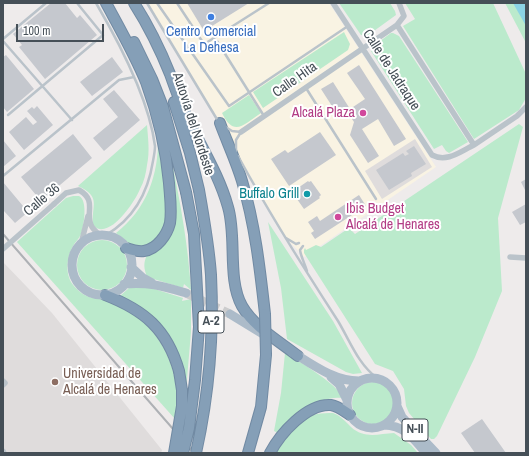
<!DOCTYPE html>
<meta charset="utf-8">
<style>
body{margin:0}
#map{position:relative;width:529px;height:456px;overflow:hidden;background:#eeebeb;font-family:"Archivo Narrow",sans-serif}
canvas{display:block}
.frame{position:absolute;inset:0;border:4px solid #454f57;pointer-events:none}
.scale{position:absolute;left:16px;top:24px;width:88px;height:18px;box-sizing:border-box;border:2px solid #454f57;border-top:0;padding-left:5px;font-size:12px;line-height:14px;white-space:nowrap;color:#454f57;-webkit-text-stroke:3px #fff;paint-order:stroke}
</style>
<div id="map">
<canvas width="529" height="456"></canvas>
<div class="frame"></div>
<div class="scale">100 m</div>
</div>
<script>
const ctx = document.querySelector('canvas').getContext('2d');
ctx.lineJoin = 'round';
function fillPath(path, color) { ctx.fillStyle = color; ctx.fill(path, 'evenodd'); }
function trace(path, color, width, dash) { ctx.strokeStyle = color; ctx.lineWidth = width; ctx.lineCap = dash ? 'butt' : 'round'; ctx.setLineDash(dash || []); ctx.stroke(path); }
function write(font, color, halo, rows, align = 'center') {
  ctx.font = font + ' "Archivo Narrow",sans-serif'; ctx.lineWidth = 4; ctx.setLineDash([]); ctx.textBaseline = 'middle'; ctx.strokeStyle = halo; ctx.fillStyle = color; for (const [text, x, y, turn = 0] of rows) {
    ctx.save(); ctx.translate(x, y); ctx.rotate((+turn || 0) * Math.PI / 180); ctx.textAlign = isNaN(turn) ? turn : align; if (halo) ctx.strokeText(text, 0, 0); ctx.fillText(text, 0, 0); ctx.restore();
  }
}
const commercial = new Path2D(`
 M147 3H329L436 167 304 257 284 236 236 152Z`);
const education = new Path2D(`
 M415 139 432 167 382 199 365 171Z
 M3 262 52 313 162 450 161 453H3Z`);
const green = new Path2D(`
 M339 3H390L395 11 396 15 367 36 361 35Z
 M405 3H493L526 74V98L519 110 474 139 403 26 415 19Z
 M505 3H526V43Z
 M344 32 350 44 348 50 263 108 253 92Z
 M391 33H393L399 36 468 142 449 153 446 151 442 145 434 149 371 51 372 47Z
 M249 95 261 113C244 124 234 138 222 113Z
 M519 124 523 127 498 218 502 291 475 357 437 436 434 439H431L409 413 406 406 404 389 393 371 375 364 304 253V250L305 248 306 250 316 245 321 247 349 228 355 234Z
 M147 125C148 138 150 152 147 165 146 173 144 182 140 189 135 202 108 242 93 225 91 205 102 197 78 186Z
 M158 137 169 203 164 227 157 238 146 246 138 247 131 245 116 233C146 210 159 175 158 137Z
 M171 162H172C181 206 188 245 191 290L184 284 183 288 147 277C144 269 143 263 147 255L175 219 176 192Z
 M73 196C74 196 79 196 79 196 88 200 84 226 81 234 79 239 75 242 73 246 66 259 65 276 74 286 88 302 96 296 112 302 117 304 121 307 126 309 164 331 183 376 175 419L17 242 66 198Z
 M268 222 333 321 362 373 353 374 346 372 287 339 281 288Z
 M77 265a25 25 0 1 1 50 0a25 25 0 1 1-50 0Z
 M145 286 183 298 182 301 191 299V332L186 391 159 324 143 309 129 300 120 296 129 288Z
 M285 353C298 361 340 385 342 398 317 395 296 419 278 433L274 431 281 393Z
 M352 403a21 21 0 1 1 42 0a21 21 0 1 1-42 0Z
 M333 413C341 416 345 421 351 427 364 439 378 434 394 433L411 445 418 453H276C286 437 298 419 317 414 322 413 328 413 333 413Z`);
const water = new Path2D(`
 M513 3H526V26Z`);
const building = new Path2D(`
 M51 3H65L77 18 80 15 97 35 45 79 19 47 22 45 13 34Z
 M187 3H249L204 31Z
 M6 55 34 89 7 112 3 107V57Z
 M112 57 123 72 92 96 80 82Z
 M359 65 406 139 394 146 378 119 362 129 379 156 368 163 350 135 354 122 352 119 339 117 321 89 333 82 350 109 365 99 347 73Z
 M114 90 140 120 104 151 93 138 118 117 103 99Z
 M37 106 53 125 24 150 9 132 26 117 33 125 37 122 27 111 32 107 34 109Z
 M320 132 336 155 289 186 271 159 285 150 288 153Z
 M73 134 92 158 41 201 21 177Z
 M3 140 16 156 3 167Z
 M414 146 426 164 411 173 412 176 389 190 376 170 403 153 405 156 409 154 406 151Z
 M526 179V192L521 182Z
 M308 181 309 182 311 181 321 195 319 197 320 198 304 209 292 192Z
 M3 182 28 212 15 223 3 210Z
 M359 195 366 206 315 239 311 233 314 231 308 222 317 216 320 221Z
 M526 204V222L520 225 512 212Z
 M482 419 506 453H475L461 433Z`);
const primaryTunnel = new Path2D(`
 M186 293 230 314`);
const lane = new Path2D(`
 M96 3C120 44 149 99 155 146 155 151 154 156 153 161 148 193 133 219 106 235
 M147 3 218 121
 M157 3 229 106 348 26
 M177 3 202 41 206 43 269 3
 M3 39 46 3
 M3 41 72 120
 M217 41 264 116
 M306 88 376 199
 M8 115 103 35 77 3
 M224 126 232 131 241 132 236 140V151
 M238 156C269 213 303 267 338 321 350 341 358 364 377 378
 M3 176 119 80 134 77
 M286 238 296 244 299 243
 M303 246 300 250C301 257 305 264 307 271`);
const street = new Path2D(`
 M333 3 432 155C447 163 461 151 474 145
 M397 25 474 145 517 116 526 107
 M241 132 397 25 404 16 399 3
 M54 204 66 193 79 190C98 201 84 213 92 227 94 230 97 233 101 235
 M81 244 88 216
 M510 257 526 258
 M3 381 5 383 3 385
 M3 451 4 453`);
const primary = new Path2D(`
 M72 265a30 30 0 1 1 60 0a30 30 0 1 1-60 0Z
 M131 267 143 278 152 283
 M124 284C150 282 162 286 186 293
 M230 314 266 336
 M292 352C313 365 334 381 359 381
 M331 377 339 384 347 400
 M347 403a25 25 0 1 1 50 0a25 25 0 1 1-50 0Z
 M397 406 402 417 436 453
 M384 425C406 426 413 438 426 453`);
const highway = new Path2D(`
 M106 3C120 29 135 55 146 82 158 115 166 149 169 183 170 197 172 210 170 223 167 235 157 249 144 251 138 252 132 250 126 248
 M134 3C148 25 160 49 170 74 174 85 178 97 183 108 197 141 218 171 228 207 237 237 227 279 242 306 254 327 279 341 298 356
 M134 42 152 79 163 107 186 192
 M174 102 190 153 199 190
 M220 123C227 142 236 161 242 181 255 224 260 269 265 314
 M105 295C144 310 167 329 179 371
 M248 453 261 407 266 355
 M270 453C280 434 307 403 331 405 338 406 344 411 350 415`);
const rail = new Path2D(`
 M3 234 194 453`);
const streetBridge = new Path2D(`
 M3 249 54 204`);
const highwayBridge = new Path2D(`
 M265 314 266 355
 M174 453 182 406V390L179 371
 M183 453 189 428 195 380 199 327 194 234 186 192
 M196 453C209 394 214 334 211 275 209 246 204 218 199 190`);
const markers = [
 [211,17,4,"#3f7fe0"],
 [363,113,4,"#d1479c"],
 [307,194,4,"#0f9aa8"],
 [338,217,4,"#d1479c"],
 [55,382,4,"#8d6e63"]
];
const shields = [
 [211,322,26],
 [415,430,26]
];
const shieldNames = [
 ["A-2",211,322],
 ["N-II",415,430]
];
const shopNames = [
 ["Centro Comercial",211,32],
 ["La Dehesa",211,48]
];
const streetNames = [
 ["Calle de Jadraque",391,70,57],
 ["Calle Hita",295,80,-35],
 ["Autovía del Nordeste",193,124,72],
 ["Calle 36",42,200,-40]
];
const hotelNames = [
 ["Alcalá Plaza",355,113],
 ["Ibis Budget",346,209,"left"],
 ["Alcalá de Henares",346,225,"left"]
];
const cultureNames = [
 ["Buffalo Grill",299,194]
];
const educationNames = [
 ["Universidad de",63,374],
 ["Alcalá de Henares",63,390]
];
fillPath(commercial, '#f9f3e3');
fillPath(education, '#dfdcdc');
fillPath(green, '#bbeacc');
fillPath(water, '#8bd3e4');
fillPath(building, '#c5c8ce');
trace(primaryTunnel, '#cccccd', 9, [9, 4.5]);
trace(highway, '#718aa3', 12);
trace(lane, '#bac3ca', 2.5);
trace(street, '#bac3ca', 5.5);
trace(primary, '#acbbc9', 9);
trace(highway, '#859fb7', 10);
trace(rail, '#aeb1b5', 2);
trace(highwayBridge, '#718aa3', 12, []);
trace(streetBridge, '#bac3ca', 5.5);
trace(highwayBridge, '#859fb7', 10);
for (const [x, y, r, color] of markers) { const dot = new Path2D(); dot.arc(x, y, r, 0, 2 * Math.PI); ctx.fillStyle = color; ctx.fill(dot); trace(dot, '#fff', 1.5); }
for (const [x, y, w] of shields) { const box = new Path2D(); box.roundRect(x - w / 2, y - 11, w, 22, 3); ctx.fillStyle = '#fff'; ctx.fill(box); trace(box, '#454f57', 1); }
write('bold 13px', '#454f57', null, shieldNames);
write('14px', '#366cbe', '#fff', shopNames);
write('14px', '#454f57', '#fff', streetNames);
write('14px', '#b23c85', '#fff', hotelNames, 'right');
write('14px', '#0d838f', '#fff', cultureNames, 'right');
write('14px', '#785e54', '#fff', educationNames, 'left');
</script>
